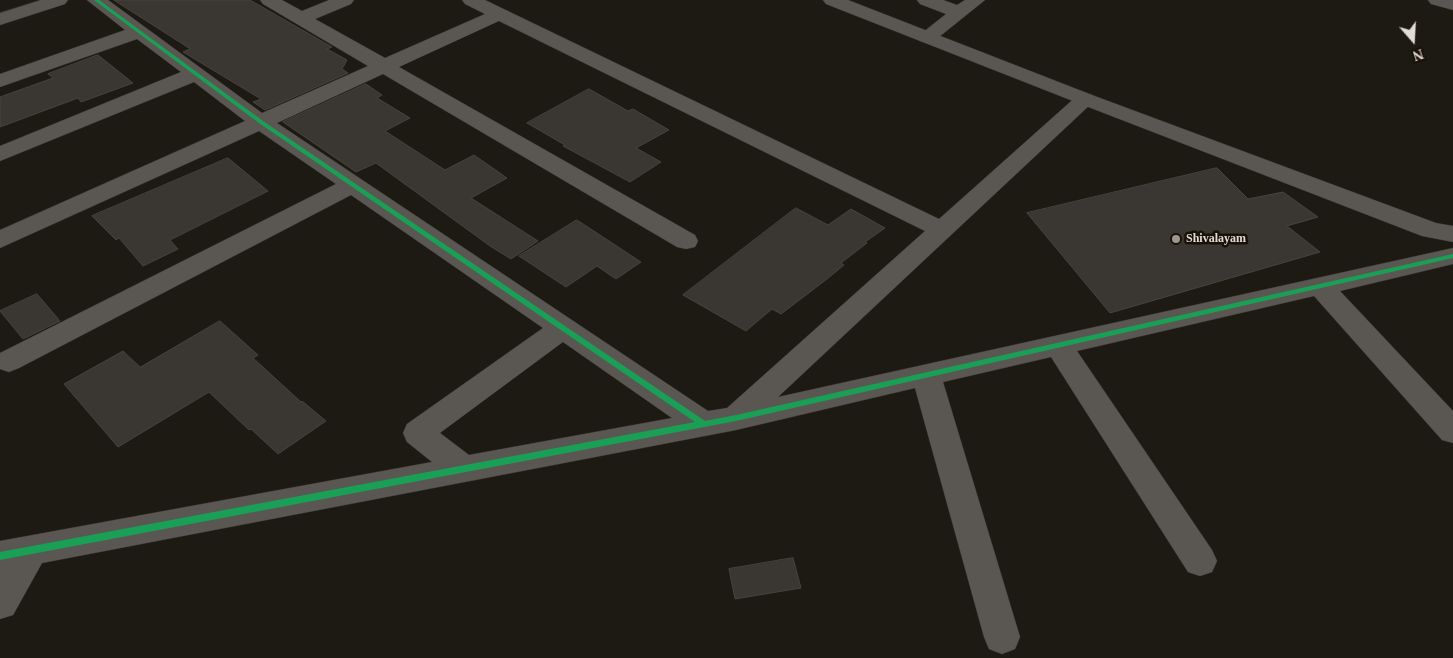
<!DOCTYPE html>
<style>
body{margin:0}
#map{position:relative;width:1453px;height:658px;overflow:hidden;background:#1d1913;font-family:"Times New Roman",serif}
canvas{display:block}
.north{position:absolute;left:1388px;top:15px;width:50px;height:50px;-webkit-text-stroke:4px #181107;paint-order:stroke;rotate:161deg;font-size:14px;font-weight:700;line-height:20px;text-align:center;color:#e1dcd5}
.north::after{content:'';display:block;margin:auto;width:18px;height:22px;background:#e1dcd5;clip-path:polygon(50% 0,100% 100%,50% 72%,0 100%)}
</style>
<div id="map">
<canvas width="1453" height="658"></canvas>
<div class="north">N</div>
</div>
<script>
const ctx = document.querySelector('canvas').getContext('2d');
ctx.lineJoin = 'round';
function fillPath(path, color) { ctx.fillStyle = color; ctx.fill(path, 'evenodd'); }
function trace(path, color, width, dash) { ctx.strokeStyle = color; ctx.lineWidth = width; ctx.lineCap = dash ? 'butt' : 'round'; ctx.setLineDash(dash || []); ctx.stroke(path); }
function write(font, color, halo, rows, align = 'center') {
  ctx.font = font + ' "Times New Roman",serif'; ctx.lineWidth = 5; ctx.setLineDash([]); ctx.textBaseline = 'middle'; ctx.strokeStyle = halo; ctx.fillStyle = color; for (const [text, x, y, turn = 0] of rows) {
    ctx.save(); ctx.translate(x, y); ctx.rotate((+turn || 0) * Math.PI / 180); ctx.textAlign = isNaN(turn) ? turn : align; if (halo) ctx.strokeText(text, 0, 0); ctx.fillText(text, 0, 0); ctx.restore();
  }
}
const building = new Path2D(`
 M114 0H250L332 47 327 49 347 60 342 69 348 73 265 110 253 102 261 99 183 52 190 49Z
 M98 55 133 83 81 102 78 98 0 127V97L53 78 48 74Z
 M366 84 382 95 377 98 410 118 385 131 445 170 474 155 507 178 471 198 538 241 511 259 490 246 376 163 356 172 283 122Z
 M589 89 628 111 633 109 669 130 636 148 661 162 630 182 563 146 565 145 527 123Z
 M228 158 268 191 170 240 178 249 143 266 119 238 116 240 92 216Z
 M1217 168 1248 199 1283 192 1318 217 1287 226 1320 252 1110 313 1027 213Z
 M796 208 828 225 851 209 885 228 865 242 867 243 841 263 844 265 827 279 781 314 772 309 746 331 683 295Z
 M577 220 641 262 616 279 597 266 566 287 519 256Z
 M37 294 60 321 23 339 0 311Z
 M220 321 258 355 253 358 301 402 302 401 326 421 278 454 251 429 249 430 209 392 118 447 64 384 123 351 140 367Z
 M793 558 801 588 735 599 729 569Z`);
const minor = new Path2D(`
 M41 0H68L65 4 0 25V13Z
 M87 0H108L262 113 368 66 263 4 260 0H282L302 11 329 0H354L351 4 315 19 385 58 485 14 465 4 462 0H485L939 219 1078 95 1085 93 1092 95 1095 99 1092 103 778 397 1453 248V264L1340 291 1453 411V443L1442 440 1314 296 1077 351 1212 550 1217 561 1212 572 1200 576 1188 572 1051 357 943 382 1020 637 1015 649 1002 654 989 649 984 637 915 388 736 430 42 563 13 615 0 619V541L432 462 407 442 403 433 407 424 543 328 351 195 19 368 9 372 0 369V353L336 184 259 131 0 248V230L245 121 194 82 0 161V146L181 72 137 39 0 87V74L125 30ZM499 21 925 231 727 408 708 411 277 123 383 74 677 247 686 249 695 247 698 241 695 235 399 67ZM563 342 672 418 469 455 440 433Z
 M917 0H943L957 5 965 0H985L934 41 927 43 920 41 917 37 946 14 920 4Z
 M1428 0H1453V10L1431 4Z`);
const tertiary = new Path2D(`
 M823 0H848L1092 95 1436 223 1453 226V242L1422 236 1078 103 826 4Z`);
const cycleway = new Path2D(`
 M94 0H99L263 121 705 421 736 415 1453 254V258L736 421 0 560V552L695 422 259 123Z`);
const markers = [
 [1176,239,5,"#9c9891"]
];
const poiNames = [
 ["Shivalayam",1186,239]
];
fillPath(building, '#3a3732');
trace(building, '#47433e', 1);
trace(minor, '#36332f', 1);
trace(tertiary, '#36332f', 1);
fillPath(minor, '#5a5753');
fillPath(tertiary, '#5a5753');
fillPath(cycleway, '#1a9f57');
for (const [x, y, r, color] of markers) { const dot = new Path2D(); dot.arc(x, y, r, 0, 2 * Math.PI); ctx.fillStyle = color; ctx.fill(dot); trace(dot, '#181107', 2); }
write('bold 12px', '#e1dcd5', '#181107', poiNames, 'left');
</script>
